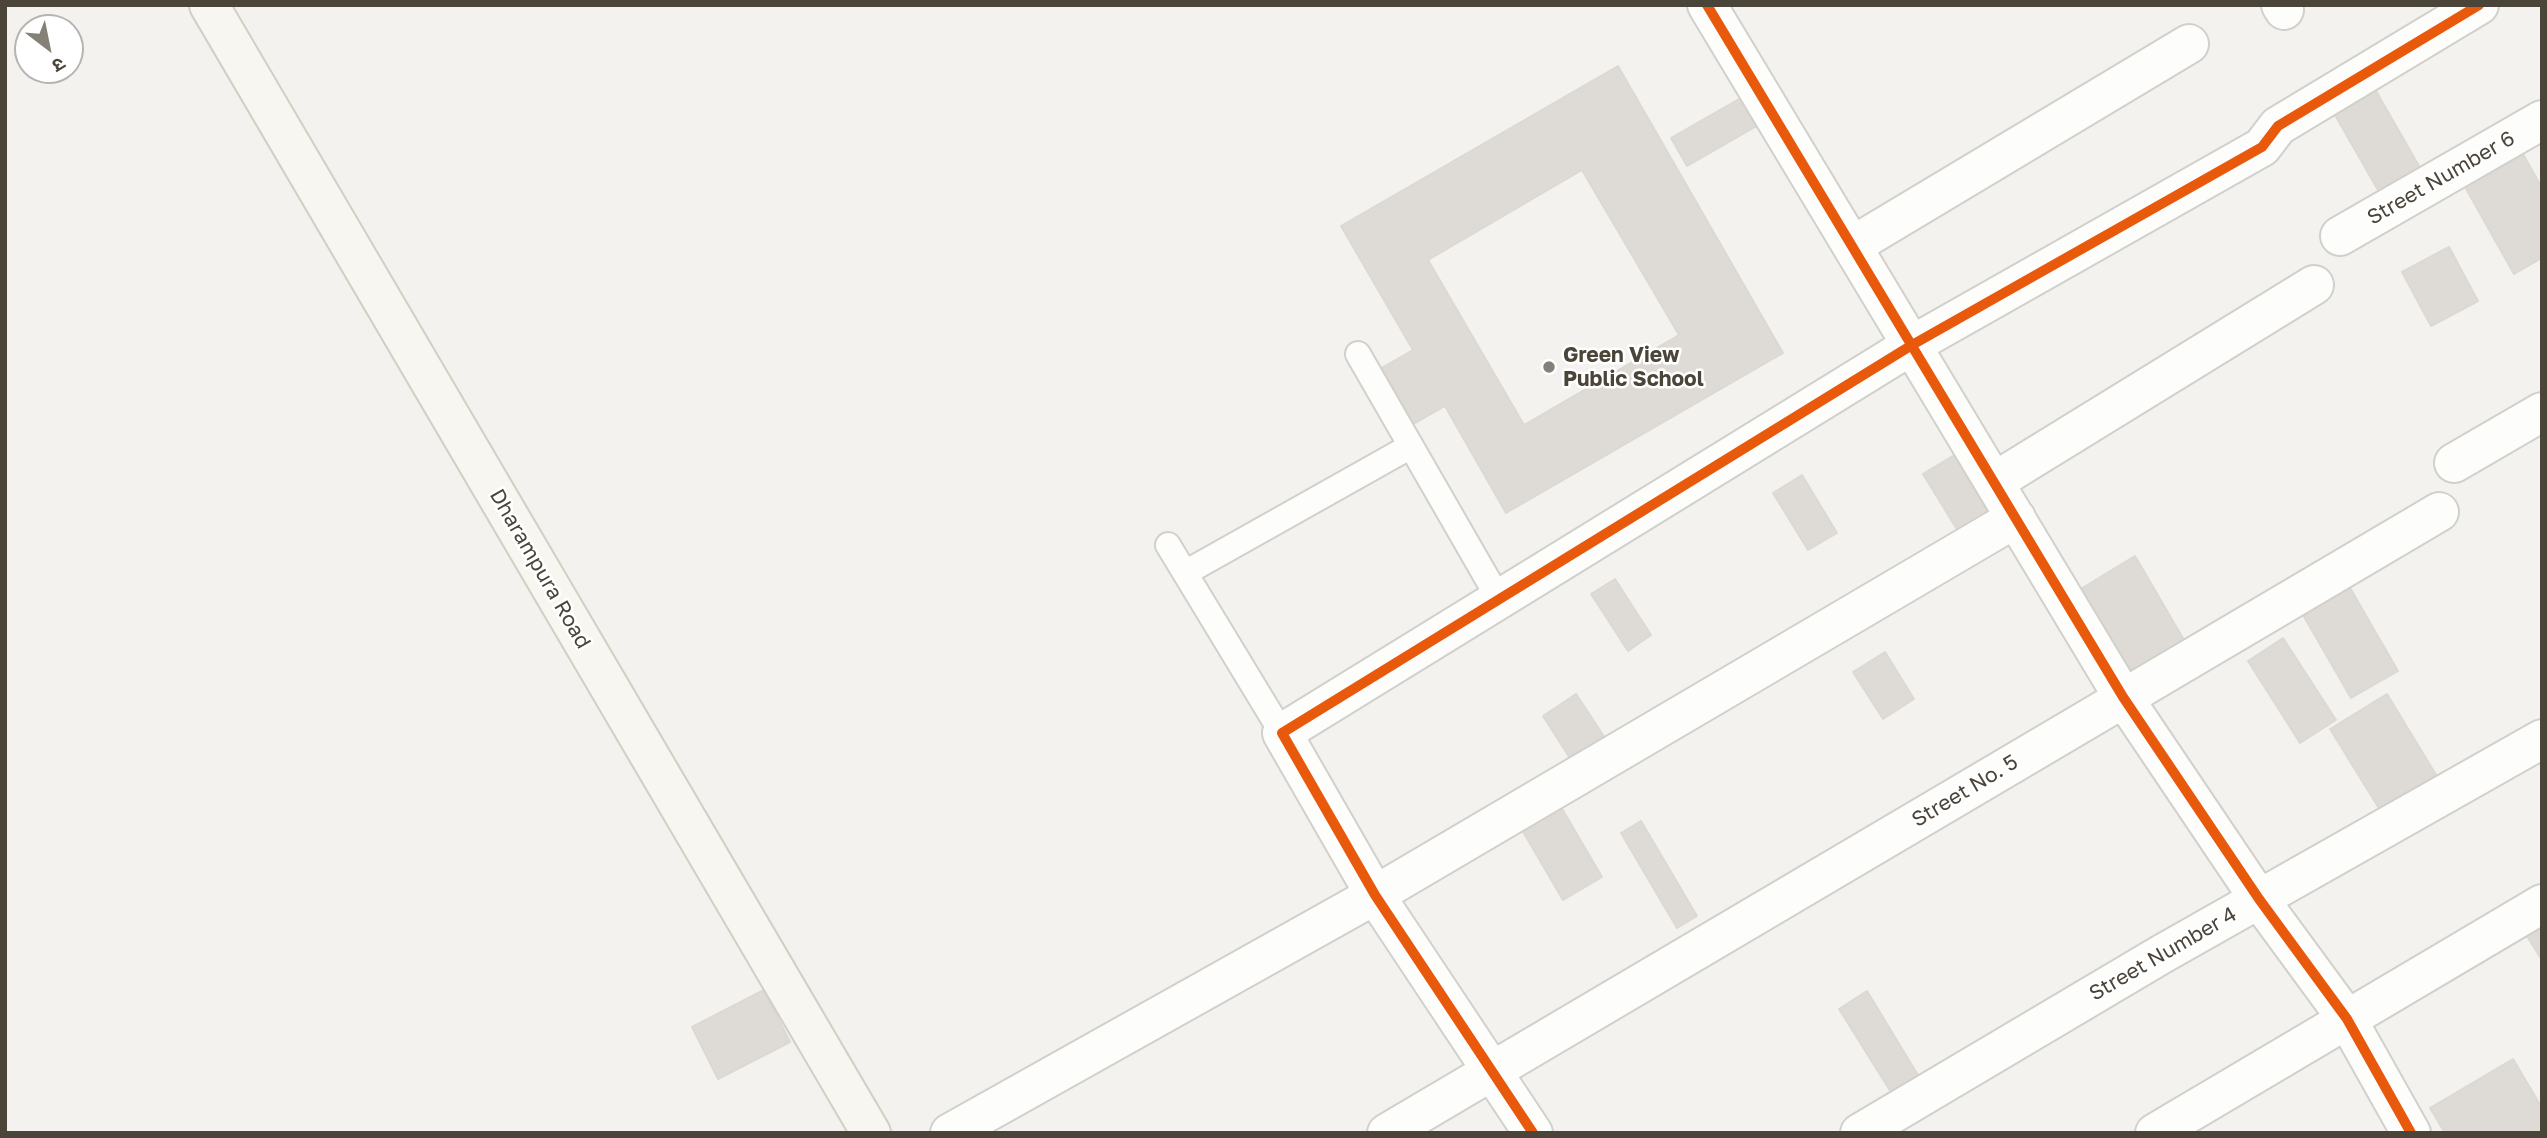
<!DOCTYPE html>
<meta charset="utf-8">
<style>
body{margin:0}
#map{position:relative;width:2547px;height:1138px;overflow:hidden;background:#f4f2ee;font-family:"Golos Text","Noto Sans Devanagari",sans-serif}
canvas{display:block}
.frame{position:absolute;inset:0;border:7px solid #4b4439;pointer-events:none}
.north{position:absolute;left:14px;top:14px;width:70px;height:70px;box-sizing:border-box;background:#fff;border:2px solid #b7b4b0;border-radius:50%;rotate:148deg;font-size:19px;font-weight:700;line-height:28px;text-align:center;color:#4b4439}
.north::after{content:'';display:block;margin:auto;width:24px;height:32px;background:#868178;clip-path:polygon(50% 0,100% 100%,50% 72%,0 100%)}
</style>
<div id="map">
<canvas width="2547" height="1138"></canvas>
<div class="frame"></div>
<div class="north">उ</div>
</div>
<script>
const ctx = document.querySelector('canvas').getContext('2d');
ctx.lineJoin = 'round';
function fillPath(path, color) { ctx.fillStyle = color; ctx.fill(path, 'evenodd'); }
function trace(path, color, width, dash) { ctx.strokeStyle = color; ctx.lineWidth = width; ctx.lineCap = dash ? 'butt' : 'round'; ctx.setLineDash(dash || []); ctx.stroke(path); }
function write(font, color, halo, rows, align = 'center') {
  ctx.font = font + ' "Golos Text",sans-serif'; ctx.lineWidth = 5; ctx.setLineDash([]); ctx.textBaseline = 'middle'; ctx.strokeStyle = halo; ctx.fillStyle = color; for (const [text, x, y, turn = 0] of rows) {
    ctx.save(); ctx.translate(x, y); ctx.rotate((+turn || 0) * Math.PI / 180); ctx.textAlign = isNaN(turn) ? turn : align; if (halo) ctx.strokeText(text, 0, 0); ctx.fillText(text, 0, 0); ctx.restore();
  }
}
const building = new Path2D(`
 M1618 66 1783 353 1506 513 1445 406 1410 426 1378 370 1413 350 1341 226ZM1582 170 1679 335 1524 425 1428 260Z
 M2372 84 2423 173 2382 197 2331 108Z
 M1753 91 1769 119 1687 166 1671 138Z
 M2518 145 2542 188V258L2514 274 2460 178Z
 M2449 247 2478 301 2431 326 2402 272Z
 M1956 454 1995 516 1961 536 1923 474Z
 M1802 475 1837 533 1808 550 1773 493Z
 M2135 556 2184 640 2127 673 2079 590Z
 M1615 579 1651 635 1628 651 1591 594Z
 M2346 581 2398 671 2351 698 2299 608Z
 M2283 638 2336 720 2300 743 2248 661Z
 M1885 652 1914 699 1883 719 1853 672Z
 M1576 694 1607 741 1573 763 1543 716Z
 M2387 694 2441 783 2385 818 2330 729Z
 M1554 795 1602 877 1563 900 1515 818Z
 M1641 821 1697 916 1677 928 1621 833Z
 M2542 922V960L2525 933Z
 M764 990 790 1042 718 1079 692 1027Z
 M1867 991 1921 1080 1894 1097 1839 1009Z
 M2513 1059 2542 1108V1133H2445L2430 1108Z`);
const lane = new Path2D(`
 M1358 354 1499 599
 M1168 545 1282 733
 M1185 573 1411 446`);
const street = new Path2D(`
 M1707 5 2123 697 2259 899 2347 1019 2411 1133
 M2281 5 2284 10
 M2340 236 2542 120
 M1852 246 2189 44
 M2454 463 2542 412
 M1994 482 2314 285
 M950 1133 1375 895 2016 518
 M1387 1133 2439 512
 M1533 1133 1375 895 1282 733 1912 345 2262 147 2278 126 2479 5
 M1860 1133 2162 954 2542 739
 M2155 1133 2542 904`);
const secondary = new Path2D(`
 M209 5 871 1133`);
const cycleway = new Path2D(`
 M1707 5 2123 697 2259 899 2347 1019 2411 1133
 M1533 1133 1375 895 1282 733 1912 345 2262 147 2278 126 2479 5`);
const markers = [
 [1549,367,7,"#868178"]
];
const streetNames = [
 ["Street Number 6",2441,178,-30],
 ["Dharampura Road",540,569,60],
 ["Street No. 5",1965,791,-31],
 ["Street Number 4",2163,954,-30]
];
const poiNames = [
 ["Green View",1563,355],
 ["Public School",1563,379]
];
fillPath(building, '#dedbd6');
trace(building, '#dcd9d4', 2);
trace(lane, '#d2d0cb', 28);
trace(street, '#d2d0cb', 42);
trace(secondary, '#d3cfc5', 42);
trace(lane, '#fdfdfc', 24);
trace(street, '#fdfdfc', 38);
trace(secondary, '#f7f6f1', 38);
trace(cycleway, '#e8590c', 10);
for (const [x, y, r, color] of markers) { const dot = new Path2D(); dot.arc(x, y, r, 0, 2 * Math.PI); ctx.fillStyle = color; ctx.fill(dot); trace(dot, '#fff', 2.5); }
write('21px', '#4b4439', '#fff', streetNames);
write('bold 21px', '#4b4439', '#fff', poiNames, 'left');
</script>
